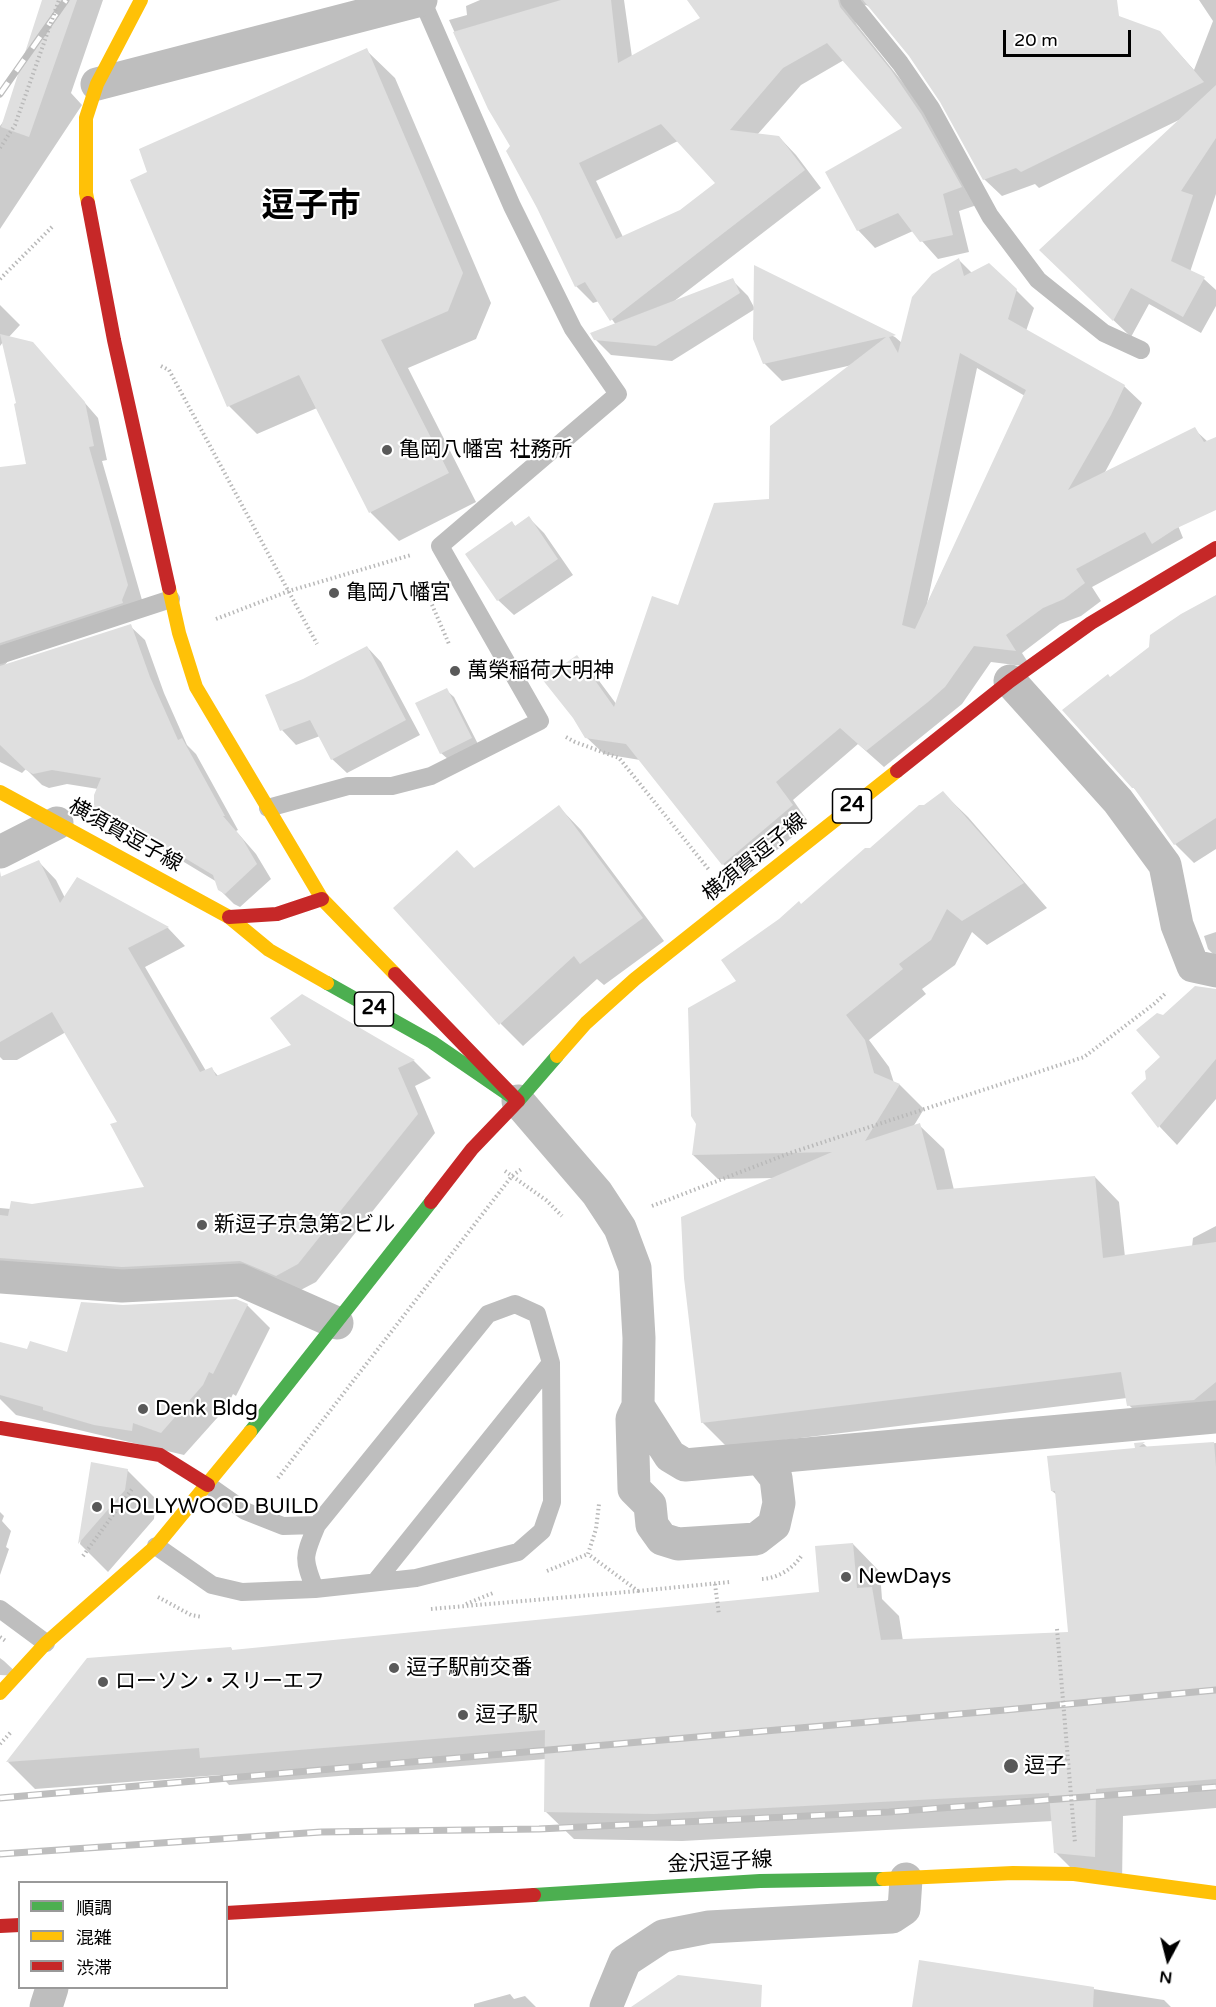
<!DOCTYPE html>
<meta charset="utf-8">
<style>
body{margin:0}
#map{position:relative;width:1216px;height:2007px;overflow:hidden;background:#fff;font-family:"Varela Round","Noto Sans JP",sans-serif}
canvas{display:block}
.legend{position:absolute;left:18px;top:1881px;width:210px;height:108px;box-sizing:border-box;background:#fff;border:2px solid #999;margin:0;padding:8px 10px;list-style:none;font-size:18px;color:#000}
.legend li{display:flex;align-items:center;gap:12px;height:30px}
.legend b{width:30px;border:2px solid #999}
.north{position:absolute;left:1138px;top:1929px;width:60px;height:60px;-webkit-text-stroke:4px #fff;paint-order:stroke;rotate:187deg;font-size:16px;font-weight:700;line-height:24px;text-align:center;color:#000}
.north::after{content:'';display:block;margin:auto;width:21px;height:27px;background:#000;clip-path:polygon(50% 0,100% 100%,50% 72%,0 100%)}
.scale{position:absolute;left:1003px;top:30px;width:128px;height:27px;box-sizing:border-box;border:3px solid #000;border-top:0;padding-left:8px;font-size:18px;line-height:21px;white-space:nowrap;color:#000;-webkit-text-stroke:4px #fff;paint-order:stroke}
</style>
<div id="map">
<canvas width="1216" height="2007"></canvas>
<ul class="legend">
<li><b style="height:8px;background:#4caf50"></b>順調</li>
<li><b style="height:8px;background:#ffc107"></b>混雑</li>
<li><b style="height:8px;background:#c62828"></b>渋滞</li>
</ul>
<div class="north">N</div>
<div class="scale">20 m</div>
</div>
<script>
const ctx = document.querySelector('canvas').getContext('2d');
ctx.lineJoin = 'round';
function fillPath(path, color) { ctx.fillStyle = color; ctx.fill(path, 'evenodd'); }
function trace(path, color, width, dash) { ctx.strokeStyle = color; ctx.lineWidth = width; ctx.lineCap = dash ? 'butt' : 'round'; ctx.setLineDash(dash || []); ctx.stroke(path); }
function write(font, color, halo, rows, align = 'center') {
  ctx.font = font + ' "Varela Round","Noto Sans JP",sans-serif'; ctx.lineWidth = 4.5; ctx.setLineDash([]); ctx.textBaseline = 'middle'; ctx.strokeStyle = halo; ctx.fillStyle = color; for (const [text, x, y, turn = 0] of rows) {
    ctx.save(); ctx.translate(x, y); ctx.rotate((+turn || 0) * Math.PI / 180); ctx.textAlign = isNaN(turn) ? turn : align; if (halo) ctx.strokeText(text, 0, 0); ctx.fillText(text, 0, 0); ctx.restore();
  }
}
const shadow = new Path2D(`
 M44 0H103L71 93 82 105 0 229V126L6 118Z
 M480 0H624L632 57 702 18 689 0H1070L1160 32 1194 70 1213 21 1199 0H1216V194L1190 272 1204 279 1216 290V306L1201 333 1149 304 1131 337 1058 267 1181 119 1039 188 1035 184 1002 196 984 179 942 102 910 56 872 8 866 5 860 8 854 19 857 25 908 89 938 133 977 205 959 211 969 252 938 259 913 231 875 248 858 230 904 129 844 60 801 85 757 135 779 137 796 155 821 188 673 302 732 280 748 296 755 309 672 361 611 355 595 339 616 325 599 301 593 303 576 286 512 146 489 108 449 20 467 15 466 6ZM678 141 717 183 681 211 623 237 596 181Z
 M366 50 395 78 491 303 476 339 408 368 476 502 399 541 371 513 317 408 257 434 229 406Z
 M959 260 972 273 1016 290 1034 308 1026 331 1124 386 1142 403 1104 474 1194 429 1208 442 1216 438V506L1177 523 1183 538 1092 587 1101 601 1081 616 1060 624 1022 653 1031 667 991 662 962 704 884 767 858 744 793 800 809 823 740 881 723 864 640 760 604 754 586 737 560 669 577 657 594 674 617 705 679 607 771 500 852 365 782 381 764 363 755 268 895 337 902 343ZM977 368 1025 396 927 604Z
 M0 305 20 325 8 338 33 343 98 418 107 460 102 461 142 600 11 658 2 668 130 626 145 640 164 693 187 745 196 754 238 830 236 831 256 854 271 879 240 907 234 904 219 889 217 882 136 833 110 822 96 807 98 789 67 784 49 788 42 785 26 769 22 773 0 762V481L30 474 18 405 3 342 0 346Z
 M529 518 544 533 573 575 514 615 498 600 512 523 516 527Z
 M1216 622V849L1194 863 1175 844 1140 795 1133 787 1110 679Z
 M367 647 381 662 420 735 347 773 332 759 320 736 296 745 282 730 267 696 303 680Z
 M446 690 454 697 479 746 449 760 441 753Z
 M943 793 968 817 1047 908 987 945 972 932 955 965 922 989 926 994 869 1040 889 1067 894 1083 900 1085 924 1109 913 1127 919 1125 944 1149 954 1190 1095 1177 1119 1202 1125 1257 1192 1247 1193 1238 1216 1226V1424L1153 1430 1129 1405 1127 1398 727 1447 702 1422 776 1178 718 1179 693 1155 738 981 801 906Z
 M559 807 581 830 664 941 604 985 597 979 523 1046 501 1024 474 870Z
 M38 861 56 880 65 898 77 879 168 928 185 946 145 967 206 1071 212 1069 219 1077 294 1046 302 996 414 1061 431 1078 415 1086 435 1133 316 1282 295 1293 0 1276V1208L11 1209 146 1188 119 1122 66 1032 17 1060H3L0 1057V871L1 879Z
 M1216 932V957L1208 949 1204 936Z
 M1216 991V1099L1177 1145 1160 1127 1133 1093 1148 1080 1162 1057 1164 1016Z
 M236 1300 247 1305 270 1328 236 1396 233 1394 226 1408 184 1455 16 1415 0 1399V1364L28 1351 68 1354 123 1306Z
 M1216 1443V1808L1123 1816 1122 1884 1083 1880 1055 1852 1053 1821 682 1841 574 1839 546 1812V1759L229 1785 220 1775 35 1789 8 1762 88 1659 231 1648 233 1651 820 1594 853 1544 880 1572 882 1599 899 1616 903 1641 1070 1633 1057 1495 1052 1491 1137 1449 1136 1445 1144 1444 1148 1448Z
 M92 1464 127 1470 156 1499 154 1519 108 1572 80 1544Z
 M0 1512 4 1516 2 1521 11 1531 6 1547 9 1549 0 1575Z
 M0 1658 4 1661 20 1676 0 1675Z
 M920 1962 1164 2000 1171 2007H913Z
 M510 1994 514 1999 525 1996 536 2007H474V2004Z`);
const building = new Path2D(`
 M42 0H77L29 137 1 127Z
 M561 0H611L618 63 700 18 687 0H838L840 7 891 70 921 114 962 187 943 194 953 235 920 242 898 213 857 231 825 172 902 128 827 43 783 68 730 130 779 136 805 170 610 321 585 282 575 287 537 208 506 151 510 146 488 109 453 32ZM661 124 715 183 680 210 616 239 579 163Z
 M863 0H1117L1119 16 1160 31 1204 82 1021 172 1016 168 983 180 940 102 909 56Z
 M367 48 463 273 448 311 381 340 449 473 369 513 299 375 227 407 130 180 147 172 139 149Z
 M1216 85V138L1181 191 1193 195 1171 261 1205 277 1183 317 1131 288 1113 321 1039 250Z
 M959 258 964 276 989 263 1017 289 1008 319 1125 385 1111 415 1068 490 1195 427 1204 442 1216 437V510L1175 529 1152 544 1145 532 1076 569 1085 583 1064 599 1043 608 1006 635 1016 651 974 646 945 687 928 702 866 751 840 728 776 782 793 805 722 865 626 744 585 738 573 718 538 674 560 667 577 655 614 707 652 596 678 605 714 503 769 499 770 426 886 337 763 364 753 339 754 265 896 335 889 337 898 353 912 297 932 274ZM960 353 1026 390 915 629 902 625Z
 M733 278 740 293 656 346 594 340 590 333Z
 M0 334 33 342 85 402 94 446 89 447 128 585 122 600 123 603 0 643V467L26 464 14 404 16 403Z
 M529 516 558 559 497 601 465 554 512 521 515 526Z
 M1216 595V818L1174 845 1134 788H1132L1062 710 1108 674 1110 677 1149 647 1150 635 1181 614Z
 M131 624 150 677 178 740 182 738 225 816H223L242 838 257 864 225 894 218 890 213 875 120 819 94 807V795L101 778 52 770 33 774 26 770 0 745V666Z
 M367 646 406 720 331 760 310 720 280 731 265 695 303 679Z
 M447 688 472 738 440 754 415 703Z
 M943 791 1024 883 962 921 947 909 931 940 899 964 903 969 846 1015 865 1040 874 1073 900 1084 865 1141 920 1123 937 1190 1095 1176 1103 1258 1216 1242V1382L1194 1400 1127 1406 1121 1372 701 1423 684 1278 681 1217 832 1152 692 1155 696 1124 691 1116 688 1008 736 981 721 960 779 919 799 901 801 904 865 848H870L919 805H924Z
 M559 805 643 918 580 964 574 956 499 1025 393 908 457 850 474 868Z
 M39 860 60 903 77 877 169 927 128 948 200 1072 212 1067 216 1076 291 1045 270 1018 302 994 415 1060 398 1068 418 1114 298 1264 276 1276 240 1261 122 1267 0 1258V1215L8 1216 11 1201 32 1204 144 1187 110 1124 117 1122 52 1012 0 1042V877Z
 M1195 986 1216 989V1059L1158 1128 1131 1093 1146 1079 1145 1071 1160 1057 1136 1030 1157 1013 1163 1015Z
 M236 1299 248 1304 213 1374 209 1372 203 1385 161 1433 133 1423 132 1431 94 1425 43 1410V1407L0 1395V1342L27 1349 30 1341 67 1352 81 1302 123 1305Z
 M1145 1442 1139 1447 1214 1442 1216 1467V1779L1096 1789 1095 1857 1054 1853 1049 1793 654 1814 544 1812 545 1730 200 1758 199 1748 6 1762 87 1658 231 1647 232 1650 819 1592 815 1546 853 1543 857 1588 872 1587 881 1640 1068 1632 1055 1491H1051L1047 1456 1135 1448 1134 1443Z
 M91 1462 128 1469 125 1490 78 1544Z
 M919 1960 1094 1987 1093 2007H912Z
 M678 1975 762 1985 761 2007H631Z`);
const path = new Path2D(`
 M0 279 52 227
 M161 366 169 370 317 644
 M423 584 449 644
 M216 619 289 591 411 555
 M566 737 575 742 619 758 710 871
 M505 1171 512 1176 523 1168
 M652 1206 790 1153 1084 1057 1154 1004 1167 992
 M278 1478 512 1176 546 1200 562 1216
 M83 1556 132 1489
 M547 1571 588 1554
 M762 1579C778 1578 793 1569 802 1555
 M715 1584 719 1615
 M638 1591 730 1582
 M158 1597 191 1615 202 1617
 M466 1604 493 1593
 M431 1609 638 1591 588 1554 596 1529 599 1504
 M0 1744 12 1731
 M1056 1760 1068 1758`);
const lane = new Path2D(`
 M849 0 900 63 931 108 990 216 1038 280 1104 333 1141 350
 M0 655 171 599
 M268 808 348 786H392L431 776 540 721 440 546 618 394 573 329 512 206 422 0
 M156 1546 212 1585 242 1592 315 1589 416 1578 518 1552 542 1531 552 1502 551 1363 537 1314 515 1304 488 1314 317 1525 283 1526 245 1511 208 1485
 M376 1581 551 1363
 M315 1589C302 1557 304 1556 317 1525
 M0 1609 46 1643`);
const street = new Path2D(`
 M97 84 421 0
 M1010 681 1118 801 1165 865 1177 925 1193 966 1216 971
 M0 852 57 823
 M518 1101 597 1193 620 1228 635 1268 639 1338 638 1406
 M0 1277 122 1286 240 1280 337 1323
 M761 1459 776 1478 779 1503 774 1525 756 1539 678 1544 662 1539 652 1525 650 1505 634 1489 632 1419 638 1406 670 1456 685 1465 1216 1417
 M46 2007 52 1988
 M606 2007 625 1961 663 1936 709 1927 892 1917 904 1909 906 1879`);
const fast = new Path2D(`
 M327 983 432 1042 518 1101 557 1056
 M250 1432 431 1202
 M534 1895 760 1881 883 1879`);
const slow = new Path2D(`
 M88 203 86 193V118L97 84 141 0
 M169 588 179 633 196 687 322 899 395 974
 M0 792 229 917 269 950 327 983
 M557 1056 586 1023 635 979 897 771
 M0 1693 46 1643 156 1546 250 1432
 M883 1879 1013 1873 1074 1874 1216 1893`);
const jam = new Path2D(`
 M88 203 114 340 169 588
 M897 771 1010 681 1091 623 1216 548
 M229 917 277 914 322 899
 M395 974 518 1101 472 1149 431 1202
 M0 1428 160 1455 208 1485
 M226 1913 534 1895
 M0 1926 20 1925`);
const rail = new Path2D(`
 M0 94 66 0
 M0 1798 1005 1710 1216 1690
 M0 1854 321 1832 539 1829 889 1812 1216 1787`);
const pathBridge = new Path2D(`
 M0 148 15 125 59 0
 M1057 1629 1075 1843
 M0 1637 7 1642`);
const markers = [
 [387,450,6,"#595959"],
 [334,593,6,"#595959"],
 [455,671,6,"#595959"],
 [202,1225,6,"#595959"],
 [143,1409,6,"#595959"],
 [97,1507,6,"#595959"],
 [846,1577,6,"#595959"],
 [394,1668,6,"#595959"],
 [103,1682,6,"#595959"],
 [463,1715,6,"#595959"],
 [1011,1766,8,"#595959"]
];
const shields = [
 [852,806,39],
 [374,1009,39]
];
const shieldNames = [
 ["24",852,806],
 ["24",374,1009]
];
const poiNames = [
 ["亀岡八幡宮 社務所",399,450],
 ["亀岡八幡宮",346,593],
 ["萬榮稲荷大明神",467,671],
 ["新逗子京急第2ビル",214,1225],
 ["Denk Bldg",155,1409],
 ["HOLLYWOOD BUILD",109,1507],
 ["NewDays",858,1577],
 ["逗子駅前交番",406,1668],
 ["ローソン・スリーエフ",115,1682],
 ["逗子駅",475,1715],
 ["逗子",1024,1766]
];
const streetNames = [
 ["横須賀逗子線",125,836,29],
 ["横須賀逗子線",755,858,-39],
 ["金沢逗子線",720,1863,-3]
];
const townNames = [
 ["逗子市",311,207]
];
fillPath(shadow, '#0003');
fillPath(building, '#dfdfdf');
trace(path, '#b9b9b9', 4, [1.5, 3]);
trace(lane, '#bebebe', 18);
trace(street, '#bebebe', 33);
trace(fast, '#4caf50', 14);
trace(slow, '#ffc107', 14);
trace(jam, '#c62828', 14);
trace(rail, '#bebebe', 7);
trace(rail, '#fff', 4.5, [14]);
trace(pathBridge, '#b9b9b9', 4, [1.5, 3]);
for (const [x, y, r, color] of markers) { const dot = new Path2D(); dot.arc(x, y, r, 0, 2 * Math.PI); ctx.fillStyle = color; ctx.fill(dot); trace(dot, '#fff', 2); }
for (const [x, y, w] of shields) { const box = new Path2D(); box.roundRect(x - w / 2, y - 17, w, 34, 4.5); ctx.fillStyle = '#fff'; ctx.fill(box); trace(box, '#000', 1.5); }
write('bold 20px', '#000', null, shieldNames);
write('21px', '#000', '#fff', poiNames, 'left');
write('21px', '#000', '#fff', streetNames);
write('bold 33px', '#000', '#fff', townNames);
</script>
